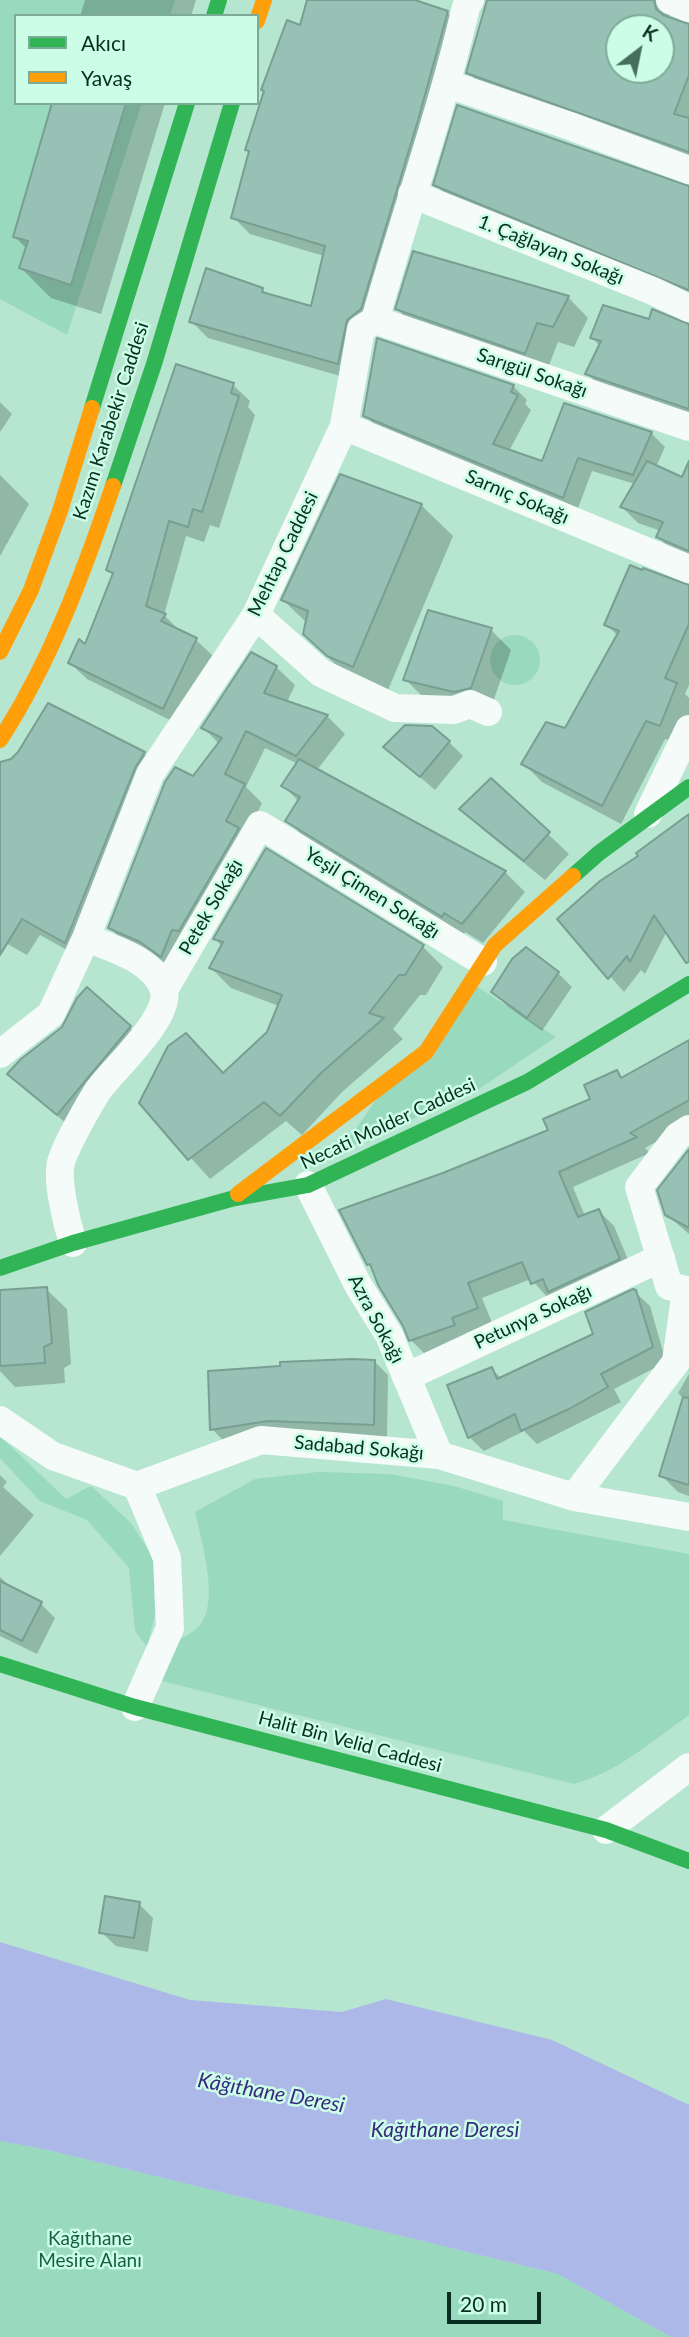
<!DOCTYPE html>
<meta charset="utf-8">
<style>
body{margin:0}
#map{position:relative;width:689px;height:2337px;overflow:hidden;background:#b6e5d0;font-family:Lato,sans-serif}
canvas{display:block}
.legend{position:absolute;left:14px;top:14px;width:245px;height:91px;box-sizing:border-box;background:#ccfee7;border:2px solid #7eab98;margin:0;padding:9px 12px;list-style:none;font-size:21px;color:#082e21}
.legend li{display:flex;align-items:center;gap:14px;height:35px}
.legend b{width:35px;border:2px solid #7eab98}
.north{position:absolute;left:605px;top:14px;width:70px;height:70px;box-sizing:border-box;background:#ccfee7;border:2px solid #7eab98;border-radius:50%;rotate:32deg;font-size:19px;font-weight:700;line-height:28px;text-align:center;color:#082e21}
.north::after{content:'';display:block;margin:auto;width:24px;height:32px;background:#456e5e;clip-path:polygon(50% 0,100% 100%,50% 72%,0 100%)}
.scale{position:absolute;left:447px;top:2292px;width:94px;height:32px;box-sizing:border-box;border:4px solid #082e21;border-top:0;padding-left:9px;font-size:21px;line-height:24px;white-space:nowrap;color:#082e21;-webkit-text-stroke:5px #ccfee7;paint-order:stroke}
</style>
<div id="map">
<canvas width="689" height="2337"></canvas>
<ul class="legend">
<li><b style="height:9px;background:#30b455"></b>Akıcı</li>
<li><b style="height:9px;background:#ff9f0a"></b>Yavaş</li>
</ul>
<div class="north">K</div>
<div class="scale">20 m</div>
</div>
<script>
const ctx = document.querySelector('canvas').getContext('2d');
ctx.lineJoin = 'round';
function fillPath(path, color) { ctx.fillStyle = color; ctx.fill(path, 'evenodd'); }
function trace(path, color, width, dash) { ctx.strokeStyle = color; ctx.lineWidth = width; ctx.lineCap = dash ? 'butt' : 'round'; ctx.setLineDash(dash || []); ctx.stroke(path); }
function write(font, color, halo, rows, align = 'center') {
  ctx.font = font + ' Lato,sans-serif'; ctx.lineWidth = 5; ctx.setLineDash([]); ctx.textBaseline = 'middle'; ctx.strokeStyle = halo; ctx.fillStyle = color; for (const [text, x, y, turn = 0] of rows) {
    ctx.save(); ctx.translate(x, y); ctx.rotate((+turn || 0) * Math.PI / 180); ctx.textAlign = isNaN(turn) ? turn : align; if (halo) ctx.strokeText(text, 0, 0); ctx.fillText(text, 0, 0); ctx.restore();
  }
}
const green = new Path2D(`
 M0 0H175L170 16H16V103H142L67 335 0 299Z
 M490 660a25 25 0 1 1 50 0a25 25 0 1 1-50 0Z
 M476 986 556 1037 476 1091 340 1151 381 1093Z
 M0 1436 66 1499 91 1486 131 1523 154 1559 155 1615 147 1647 135 1631 129 1568 87 1520 40 1501 0 1458Z
 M318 1472 390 1474 454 1486 503 1501V1520L689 1554V1715C652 1741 618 1772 574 1784L162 1681 174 1642C181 1638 191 1634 197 1628 222 1607 201 1539 195 1512L255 1479Z
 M0 2141 48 2150 558 2274 671 2337H0Z`);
const water = new Path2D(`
 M0 1942 190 2000 342 2012 386 1999 552 2040 689 2105V2337H671L558 2274 48 2150 0 2141Z`);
const shadow = new Path2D(`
 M85 0H196L191 16H80Z
 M309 0H409L447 12 464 29 354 380 208 338 191 321 262 289 268 295 312 308 324 256 250 234 233 217 250 153 247 150 301 27Z
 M488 0H683L671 10 669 20 689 26V162L485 89 468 72ZM619 28H661V70H619Z
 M54 103H165L101 314 51 298 21 268 27 249 15 237Z
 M435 184 689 188V298L452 201Z
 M568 297 588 318 574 347 558 342 546 373 418 329 397 309Z
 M650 321 689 326V419L604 390 588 374 600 346 592 338Z
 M233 385 250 401 248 407 255 415 219 528 210 525 204 542 186 536 164 615 182 633 196 640 213 656 180 725 87 679 70 663 86 646 114 576 108 570Z
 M513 386 527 400 525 404 531 410 509 451 543 463 651 433 665 447 656 467 685 480 689 471V560L675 553 658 537 661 531 638 523 622 507 635 484 592 471 577 511 379 429 365 415Z
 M0 402 12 414 0 432Z
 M0 475 29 504 0 556Z
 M421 505 453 536 385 697 336 665 304 634 307 623 283 600Z
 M689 593V685L685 694 689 698V718L678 743 665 739 621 824 542 782 523 763 566 730 618 636 606 624Z
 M491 630 511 650 491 708 426 700 405 679Z
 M276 667 295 685 287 702 327 716 345 734 317 770 505 872 525 892 483 943 465 932 463 936 308 841 288 821 299 802 284 786 298 764 265 748 246 787 262 803 180 972 159 959 128 946 110 928 194 779 219 744 203 727Z
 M449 742 463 756 435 790 385 747Z
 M144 753 161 770 83 959 40 935 27 955 2 941 0 945V763Z
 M491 780 569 854 545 880 482 829 462 809Z
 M689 816V961L667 931 645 974 641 970 624 992 560 919Z
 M215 939 423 947 443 967 426 995H420L393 1029 403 1039 342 1092 302 1135 286 1121 210 1179 141 1103 224 1075 268 1033 279 1006 231 988 211 968 222 946Z
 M558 973 572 987 542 1031 507 1006 493 992Z
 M130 1027 150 1048 78 1134 10 1074Z
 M689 1042V1123L645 1148 650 1153 573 1187 585 1216 599 1211 614 1226 634 1274 548 1298 531 1279 482 1298 492 1323 466 1333 468 1340 426 1355 411 1340 374 1270 368 1264 444 1175 550 1131 592 1099 617 1072 623 1079Z
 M689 1165V1234L666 1214Z
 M46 1289 67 1309 71 1364 64 1368 65 1383 15 1387 0 1371V1292Z
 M635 1292 650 1306 666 1362 614 1389 621 1402 537 1444 524 1431 484 1451 469 1437 492 1369 502 1379 595 1335Z
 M375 1362 388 1375 387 1438 225 1442 212 1429Z
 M689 1374V1496L678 1492 661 1475 684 1399 678 1393Z
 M0 1475 7 1482 3 1487 34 1515 0 1556Z
 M0 1577 15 1591 41 1604 55 1618 37 1654 0 1636Z
 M139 1904 153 1918 148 1952 116 1946 101 1932Z`);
const building = new Path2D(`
 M307 0H415L448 11 418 120 361 309 347 320 338 364 189 322 206 268 263 288 262 292 311 306 325 246 231 218 249 151 245 150 264 91 261 90 287 20 300 25Z
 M487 0H654L656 9 663 15 689 24V75L674 114 689 118V152L466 73ZM619 28H661V70H619Z
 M52 103H126L71 285 19 268 28 241 13 237Z
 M457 105 689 186V290L433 185Z
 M413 251 569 296 553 327 537 323 525 354 395 309Z
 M603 305 649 319 652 309 689 324V409L585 374 601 341 590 338Z
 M377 338 514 385 511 392 518 395 493 444 542 461 564 403 652 432 633 475 578 458 563 498 363 416Z
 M176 364 234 383 231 393 239 396 202 512 193 509 188 527 169 521 146 606 166 614 161 621 197 638 163 709 68 663 79 639 85 644 113 573 106 570Z
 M647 461 682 477 689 461V551L656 537 663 522 620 507Z
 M340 474 422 504 353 667 327 656 303 634 308 611 281 600Z
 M630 565 642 570 643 568 689 585V624L665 678 677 683 660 726 646 721 602 806 521 764 546 722 565 728 619 631 604 625Z
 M428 610 492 628 471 688 454 692 403 680Z
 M251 652 277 666 264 693 328 715 296 756 246 731 225 774 245 784 226 821 239 828 179 931 172 930 161 957 140 942 108 928 165 782 175 767 193 776 222 738 201 728Z
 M48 703 145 752 135 768 65 943 22 919 0 955V762L11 759 18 752Z
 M405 725 432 726 450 741 420 777 383 747Z
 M299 759 443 837 506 871 462 924 444 913 442 917 285 821 300 797 281 786Z
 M491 778 550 832 524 861 459 809Z
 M689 814V962L686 963 654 915 630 962 627 956 608 979 557 919 600 881 638 856 636 853Z
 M266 848 424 945 405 975H399L369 1013 384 1018 322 1072 280 1116 264 1102 188 1160 139 1103 168 1046 186 1033 223 1073 267 1032 282 995 209 968 223 942 213 939Z
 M526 947 559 972 527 1018 491 992 512 959Z
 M87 987 131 1026 57 1115 7 1074 21 1059 62 1027 77 998Z
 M689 1040V1100L630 1133 637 1137 559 1172 578 1217 599 1209 620 1259 548 1292 543 1279 531 1284 522 1262 468 1283 478 1308 452 1318 455 1325 409 1341 403 1326 378 1285 370 1264 367 1265 339 1210 443 1173 548 1130 543 1119 590 1099 584 1085 617 1070 621 1078Z
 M689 1149V1228L665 1215 657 1190Z
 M47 1287 52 1343 44 1347 45 1363 0 1366V1290Z
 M633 1289 636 1290 653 1347 601 1374 608 1387 569 1409 521 1431 515 1414 468 1438 447 1385 492 1367 497 1379 593 1334 585 1312Z
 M352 1359 375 1360 374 1425 268 1421 210 1430 208 1371 280 1366V1362Z
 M683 1397 689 1398V1485L659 1476Z
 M0 1581 42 1602 22 1641 0 1630Z
 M105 1896 140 1902 134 1938 99 1933Z`);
const street = new Path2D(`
 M670 0 689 8
 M448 84 570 126 689 170
 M412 194 653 291 689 308
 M375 320 689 427
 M344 426 689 569
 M256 615 321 673 395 708 454 710 470 704 488 712
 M648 814 689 729
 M164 990 260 825 483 962
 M0 1054 51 1014 86 938 150 774 256 615 344 426 361 329 375 320C405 215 441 113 466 7L470 0
 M308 1185 358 1285 389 1335 439 1455
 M73 1243C67 1224 55 1177 62 1159 68 1142 87 1108 97 1092 112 1070 170 1019 164 991 156 960 111 948 86 938
 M686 1290 669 1286 639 1187 678 1136 689 1129
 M406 1377 661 1258
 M0 1420 53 1456 137 1486
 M574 1497 689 1517
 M135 1707 170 1628 167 1558 137 1486 261 1440 439 1455 574 1497 676 1362 686 1290H689
 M606 1830 689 1767`);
const fast = new Path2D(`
 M214 16 219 0
 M92 408 187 103
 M113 486 154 364 232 103
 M573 876 599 853 689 787
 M0 1268 73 1243 231 1199 308 1185 527 1082 689 984
 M0 1664 135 1707 606 1830 689 1861`);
const slow = new Path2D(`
 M257 21 264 0
 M0 652 31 590 60 511 92 408
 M0 740C51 661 83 574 113 486
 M238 1194 426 1052 495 945 573 876`);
const streetNames = [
 ["1. Çağlayan Sokağı",551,250,22],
 ["Sarıgül Sokağı",532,373,19],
 ["Kazım Karabekir Caddesi",111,421,-72],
 ["Sarnıç Sokağı",517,497,23],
 ["Mehtap Caddesi",283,554,-64],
 ["Yeşil Çimen Sokağı",372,893,32],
 ["Petek Sokağı",211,907,-60],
 ["Necati Molder Caddesi",388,1124,-25],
 ["Petunya Sokağı",533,1317,-25],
 ["Azra Sokağı",376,1319,62],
 ["Sadabad Sokağı",359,1448,5],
 ["Halit Bin Velid Caddesi",350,1742,15]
];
const parkNames = [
 ["Kağıthane",90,2239],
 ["Mesire Alanı",90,2261]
];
const waterNames = [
 ["Kâğıthane Deresi",271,2093,10],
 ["Kağıthane Deresi",445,2130]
];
fillPath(green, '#99d9bd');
fillPath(water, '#acb8e7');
fillPath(shadow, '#0003');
fillPath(building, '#98c1b6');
trace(building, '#799e92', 2);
trace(street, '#f4fbf8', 28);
trace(fast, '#30b455', 16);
trace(slow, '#ff9f0a', 16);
write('19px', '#082e21', '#ccfee7', streetNames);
write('19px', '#145f46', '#ccfee7', parkNames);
write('italic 21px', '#39297f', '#ccfee7', waterNames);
</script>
